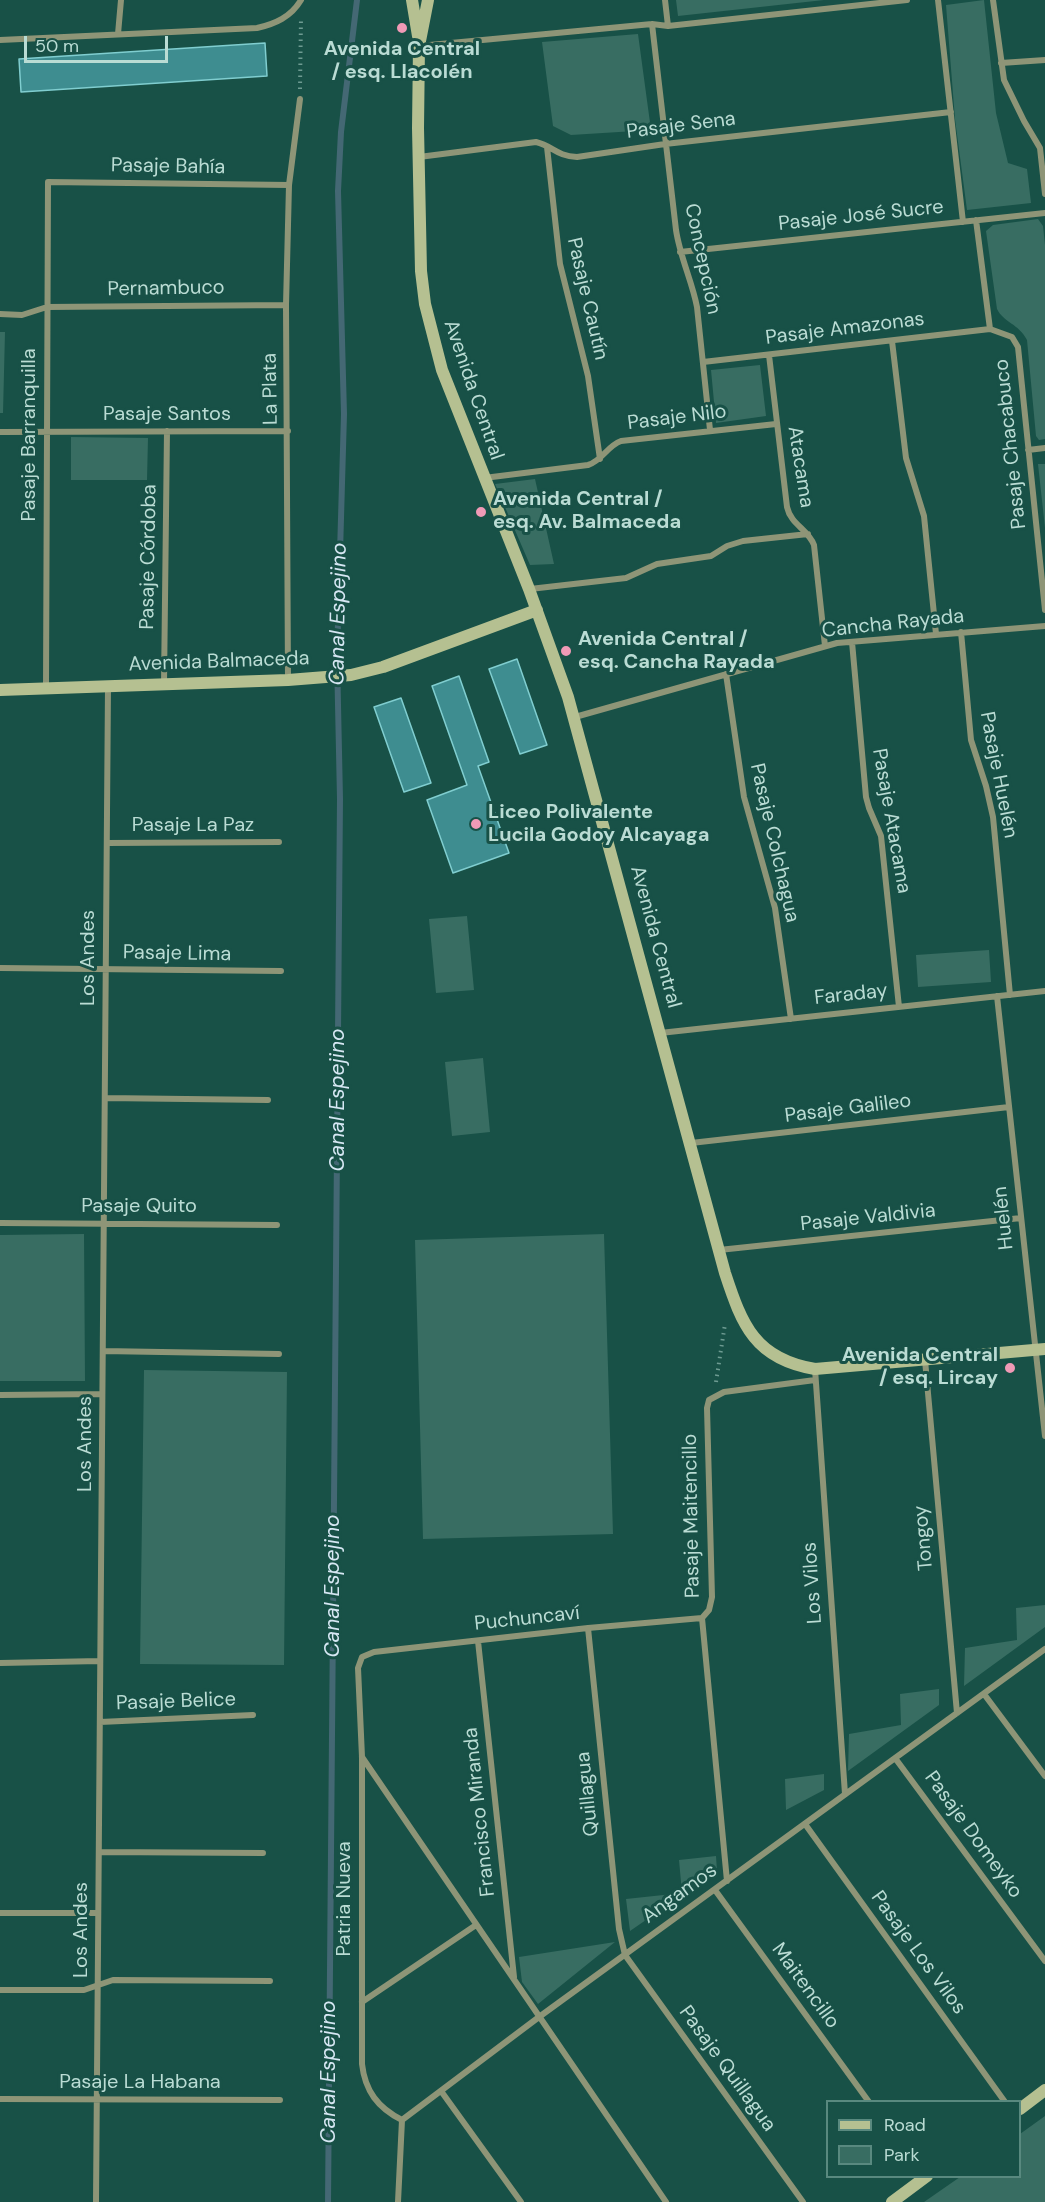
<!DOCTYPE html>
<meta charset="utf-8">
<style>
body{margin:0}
#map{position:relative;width:1045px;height:2202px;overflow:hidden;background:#185147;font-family:"DM Sans",sans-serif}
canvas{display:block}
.legend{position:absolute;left:826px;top:2100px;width:195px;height:78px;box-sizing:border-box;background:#185147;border:2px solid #59897f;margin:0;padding:8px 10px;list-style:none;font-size:18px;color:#badcd4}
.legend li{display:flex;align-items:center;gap:12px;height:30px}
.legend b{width:30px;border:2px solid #59897f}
.scale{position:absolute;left:24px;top:36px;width:144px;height:27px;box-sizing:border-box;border:3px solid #badcd4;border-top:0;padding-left:8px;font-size:18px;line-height:21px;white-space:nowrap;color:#badcd4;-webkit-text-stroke:4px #185147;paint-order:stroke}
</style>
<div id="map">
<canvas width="1045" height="2202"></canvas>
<ul class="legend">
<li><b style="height:8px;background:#b5c091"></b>Road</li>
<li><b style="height:16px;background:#386d62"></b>Park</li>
</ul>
<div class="scale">50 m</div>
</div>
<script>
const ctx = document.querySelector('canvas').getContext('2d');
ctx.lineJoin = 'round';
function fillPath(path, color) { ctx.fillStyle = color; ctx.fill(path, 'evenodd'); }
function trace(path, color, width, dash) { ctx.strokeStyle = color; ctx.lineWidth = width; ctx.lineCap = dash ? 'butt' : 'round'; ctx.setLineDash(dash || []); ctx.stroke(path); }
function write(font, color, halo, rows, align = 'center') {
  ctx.font = font + ' "DM Sans",sans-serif'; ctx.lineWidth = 6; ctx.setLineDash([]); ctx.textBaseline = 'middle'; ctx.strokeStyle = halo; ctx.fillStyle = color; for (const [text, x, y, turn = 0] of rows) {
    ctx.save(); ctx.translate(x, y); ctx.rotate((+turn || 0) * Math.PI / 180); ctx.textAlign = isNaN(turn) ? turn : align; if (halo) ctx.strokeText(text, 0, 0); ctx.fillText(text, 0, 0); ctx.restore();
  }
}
const green = new Path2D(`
 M676 0H824L678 16Z
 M984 0 996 113 1008 163 1027 169 1031 203 967 210 955 119 946 5Z
 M638 34 651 130 571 135 553 126 542 42Z
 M1038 219 1043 226 1045 245V439L1039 440 1036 436 1027 340C1018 323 1004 323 997 309L986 231 993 225Z
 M0 332H5L3 413H0Z
 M760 365 766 416 716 423 711 370Z
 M71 437 148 438 147 480H71Z
 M1038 464H1045V528Z
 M535 479 554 564 530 565 495 484Z
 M467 916 474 990 436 993 429 919Z
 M989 950 991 982 918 987 916 955Z
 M483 1058 490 1132 452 1136 445 1062Z
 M84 1234 85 1381H0V1235Z
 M604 1234 613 1534 423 1539 415 1240Z
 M144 1370 287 1372 284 1665 140 1664Z
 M1045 1605V1627L964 1686 965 1648 1017 1640 1016 1608Z
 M939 1689V1705L848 1771 849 1734 901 1725 900 1694Z
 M824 1774V1790L786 1810 785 1779Z
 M716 1856 717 1871 630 1931 626 1899 682 1893 679 1860Z
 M615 1942 538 2004 522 1982 519 1957Z
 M1045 2116V2202H924L960 2177 1020 2176V2134Z`);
const stream = new Path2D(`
 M328 2202 340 799 337 657 344 414 338 191 341 132 357 0`);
const building = new Path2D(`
 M265 43 267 76 21 92 19 59Z
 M517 659 547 745 520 754 489 669Z
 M459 676 489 762 478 766 509 853 453 873 427 800 467 785 432 686Z
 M401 698 431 783 404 792 374 707Z`);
const path = new Path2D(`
 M300 89 301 18
 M716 1382 725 1324`);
const street = new Path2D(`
 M665 0 668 26
 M938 0 963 222
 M993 0 1004 80 1024 121 1040 148 1045 194
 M652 24 676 230C680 257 692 281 697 307L710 430
 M118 34 121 0
 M0 40 257 28C275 24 291 17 301 0
 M419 46 652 24 668 26 907 0
 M1001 63 1045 60
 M547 147 560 264 588 376 600 459
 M419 157 536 142C553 146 556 156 577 157L665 144 951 112
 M976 220 990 329 1012 337 1018 347 1045 610
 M680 252 1045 213
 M0 314 22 315 47 307 286 305
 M892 341 906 458 924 516 936 634
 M769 355 787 507C791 525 808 529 814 545L825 646
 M703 362 990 329
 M0 432 288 431
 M1028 450 1045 448
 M484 478 588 465C602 461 607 446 621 441L776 424
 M530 589 626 578 657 564 711 556 727 546 743 541 808 534
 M961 632 971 740 986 786 993 817 1010 995
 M852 642 866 797 869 808 881 836 899 1007
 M726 674 744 797 775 908 791 1019
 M288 680 286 305 289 185 300 99
 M164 684 167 431
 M46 688 48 182 289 185
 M575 717 837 643 1045 626
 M107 843 279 842
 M0 968 281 971
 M997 996 1045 1436
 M660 1033 1045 991
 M105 1098 268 1100
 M691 1143 1009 1107
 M0 1223 277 1225
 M719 1250 1021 1218
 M103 1351 279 1354
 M925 1360 957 1713
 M815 1369 845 1794
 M0 1395 102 1394
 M702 1618 709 1610 712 1597 707 1408 709 1400 724 1392 815 1380
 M702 1618 727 1881
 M588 1628 619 1929 625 1955 803 2202
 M478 1641 514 1977
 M0 1663 100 1661
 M984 1694 1045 1776
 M100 1722 253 1715
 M362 1757 666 2202
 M895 1758 1045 1961
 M805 1824 1005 2102
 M99 1852 263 1853
 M715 1890 869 2102
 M0 1913H98
 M0 1990H84L113 1980 270 1981
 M362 2002 476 1925
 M441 2091 521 2202
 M0 2099 280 2100
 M402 2120C378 2108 365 2091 362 2064V1757L358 1668 362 1657 374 1652 588 1628 702 1618
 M402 2120 539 2017 1045 1649
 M96 2202 108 687
 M398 2202 402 2120`);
const secondary = new Path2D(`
 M412 0 418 36
 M428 0 419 46 418 128 421 271 425 304 442 370 529 589 568 697 725 1273C742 1325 755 1359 815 1369L1045 1349
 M0 690 288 680 351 675 383 667 537 610
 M1020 2109 1045 2090
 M892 2202 927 2176`);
const markers = [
 [402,28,6,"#f09ab6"],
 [481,512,6,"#f09ab6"],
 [566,651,6,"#f09ab6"],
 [476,824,6,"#f09ab6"],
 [1010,1368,6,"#f09ab6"]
];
const poiNames = [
 ["Avenida Central",402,50,"center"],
 ["/ esq. Llacolén",402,73,"center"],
 ["Avenida Central /",493,500],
 ["esq. Av. Balmaceda",493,523],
 ["Avenida Central /",578,640],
 ["esq. Cancha Rayada",578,663],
 ["Liceo Polivalente",488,813],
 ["Lucila Godoy Alcayaga",488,836],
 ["Avenida Central",998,1356,"right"],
 ["/ esq. Lircay",998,1379,"right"]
];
const streetNames = [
 ["Pasaje Sena",681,126,-7],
 ["Pasaje Bahía",168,167,1],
 ["Pasaje José Sucre",861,216,-6],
 ["Concepción",702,259,78],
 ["Pernambuco",166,289,-1],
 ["Pasaje Cautín",587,299,77],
 ["Pasaje Amazonas",845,329,-7],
 ["La Plata",271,389,-91],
 ["Avenida Central",473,390,71],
 ["Pasaje Santos",167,415],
 ["Pasaje Nilo",677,418,-7],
 ["Pasaje Barranquilla",30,435,-90],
 ["Pasaje Chacabuco",1011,444,-96],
 ["Atacama",800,467,81],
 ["Pasaje Córdoba",149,557,-89],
 ["Cancha Rayada",893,624,-6],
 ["Avenida Balmaceda",219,662,-2],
 ["Pasaje Huelén",998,775,79],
 ["Pasaje Atacama",891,821,80],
 ["Pasaje La Paz",193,826],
 ["Pasaje Colchagua",774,843,77],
 ["Avenida Central",655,937,75],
 ["Pasaje Lima",177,954,1],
 ["Los Andes",89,958,-90],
 ["Faraday",851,995,-6],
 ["Pasaje Galileo",848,1109,-7],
 ["Pasaje Quito",139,1207],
 ["Pasaje Valdivia",868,1218,-6],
 ["Huelén",1004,1218,-96],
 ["Los Andes",86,1444,-90],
 ["Pasaje Maitencillo",692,1516,-91],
 ["Tongoy",924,1538,-95],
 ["Los Vilos",813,1583,-94],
 ["Puchuncaví",527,1619,-6],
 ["Pasaje Belice",176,1702,-2],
 ["Quillagua",588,1794,-96],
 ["Francisco Miranda",480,1812,-96],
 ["Pasaje Domeyko",973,1835,54],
 ["Angamos",680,1894,-36],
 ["Patria Nueva",345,1899,-90],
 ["Los Andes",82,1930,-90],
 ["Pasaje Los Vilos",918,1953,54],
 ["Maitencillo",805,1986,54],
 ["Pasaje Quillagua",727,2069,54],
 ["Pasaje La Habana",140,2083]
];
const waterNames = [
 ["Canal Espejino",339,614,-89],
 ["Canal Espejino",338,1100,-90],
 ["Canal Espejino",333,1586,-90],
 ["Canal Espejino",329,2072,-90]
];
fillPath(green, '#386d62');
trace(stream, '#446874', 6);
fillPath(building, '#3e8d90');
trace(building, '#80ced0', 1.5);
trace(path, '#6e9b92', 4, [1.5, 4.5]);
trace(street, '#8e9577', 6);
trace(secondary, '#b5c091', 12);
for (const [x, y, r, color] of markers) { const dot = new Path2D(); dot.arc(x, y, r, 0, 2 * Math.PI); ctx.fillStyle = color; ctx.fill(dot); trace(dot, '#185147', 2); }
write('bold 20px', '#badcd4', '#185147', poiNames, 'left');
write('20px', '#badcd4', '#185147', streetNames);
write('italic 21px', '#d6e7f3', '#185147', waterNames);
</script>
